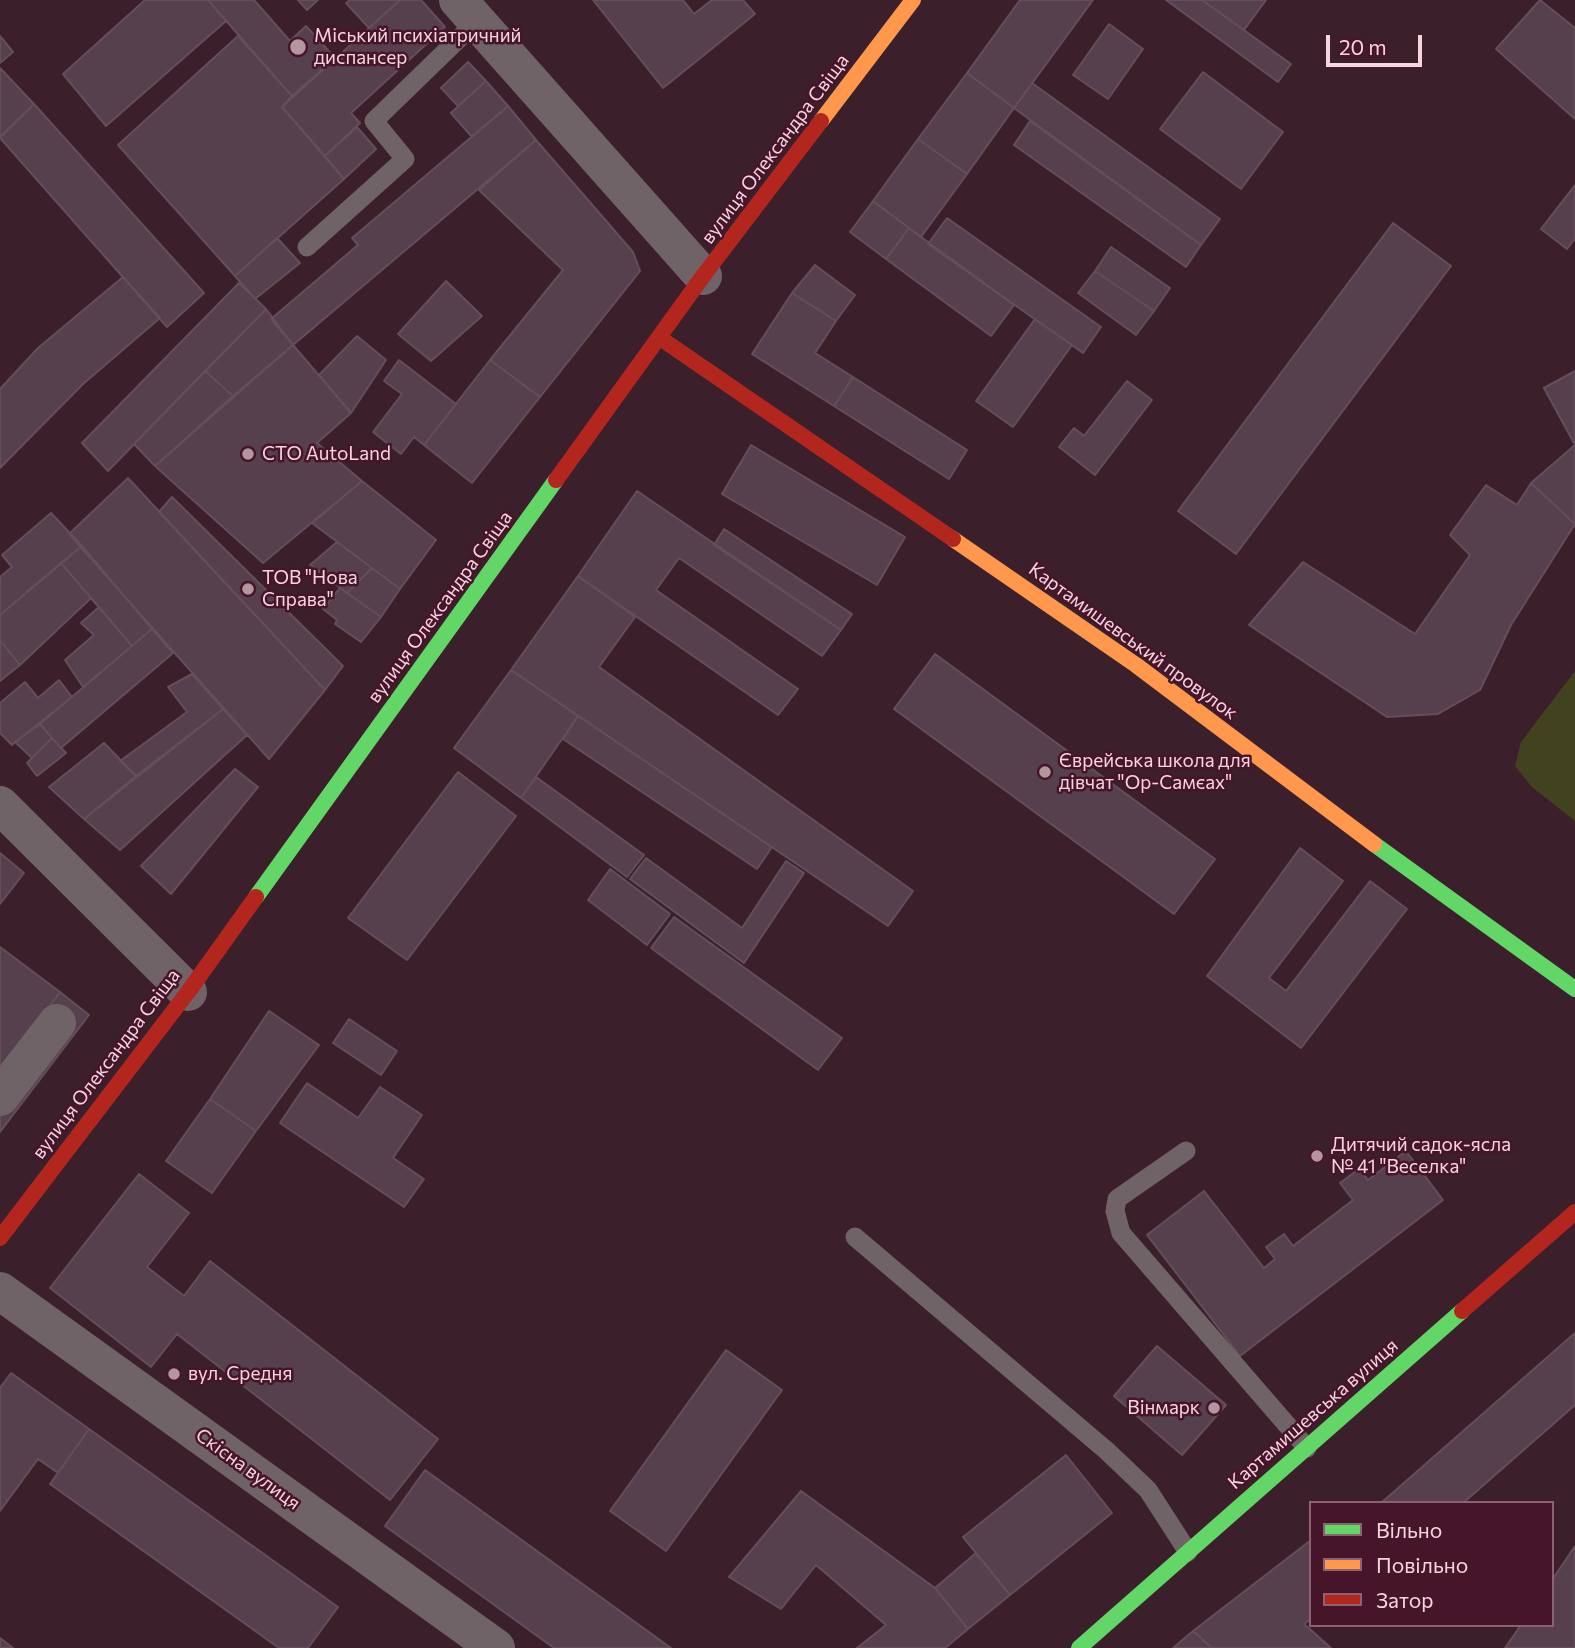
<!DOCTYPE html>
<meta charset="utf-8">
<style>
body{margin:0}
#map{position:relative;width:1575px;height:1648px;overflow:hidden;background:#3b202b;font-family:Commissioner,sans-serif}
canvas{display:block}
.legend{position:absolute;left:1309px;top:1501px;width:245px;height:126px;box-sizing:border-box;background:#46152a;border:2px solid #8c6272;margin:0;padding:9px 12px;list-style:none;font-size:21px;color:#f6d5df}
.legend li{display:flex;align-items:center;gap:14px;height:35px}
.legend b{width:35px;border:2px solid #8c6272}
.scale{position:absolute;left:1326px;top:35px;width:96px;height:32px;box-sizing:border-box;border:4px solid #f6d5df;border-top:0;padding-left:9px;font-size:21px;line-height:24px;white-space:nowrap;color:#f6d5df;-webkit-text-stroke:5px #46152a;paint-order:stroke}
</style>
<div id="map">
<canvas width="1575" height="1648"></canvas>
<ul class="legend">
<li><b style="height:9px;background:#63d668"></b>Вільно</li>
<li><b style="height:9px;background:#ff974d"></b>Повільно</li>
<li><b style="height:9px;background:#b3261e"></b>Затор</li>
</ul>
<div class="scale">20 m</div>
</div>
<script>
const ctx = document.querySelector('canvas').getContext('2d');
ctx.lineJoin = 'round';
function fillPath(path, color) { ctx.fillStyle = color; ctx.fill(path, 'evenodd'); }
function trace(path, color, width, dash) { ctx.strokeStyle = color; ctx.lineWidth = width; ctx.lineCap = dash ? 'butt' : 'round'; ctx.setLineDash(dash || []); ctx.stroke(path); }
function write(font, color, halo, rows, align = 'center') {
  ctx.font = font + ' Commissioner,sans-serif'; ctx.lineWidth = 5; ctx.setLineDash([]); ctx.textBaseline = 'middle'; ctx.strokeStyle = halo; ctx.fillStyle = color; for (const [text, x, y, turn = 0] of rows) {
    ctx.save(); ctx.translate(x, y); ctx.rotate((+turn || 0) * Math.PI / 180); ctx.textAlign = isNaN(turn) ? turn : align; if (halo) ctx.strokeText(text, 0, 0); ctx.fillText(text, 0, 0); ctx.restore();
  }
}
const green = new Path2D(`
 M1575 671V821L1532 787 1515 766 1521 742Z`);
const building = new Path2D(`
 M145 0H208L226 21 106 126 63 74Z
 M208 0H254L290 41 306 26 335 58 292 96Z
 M298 0H318L307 10Z
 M350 0H400L369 28 346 3Z
 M400 0H421L445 27 351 113 360 123 325 156 282 107Z
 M593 0H683L694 14 712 0H743L755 14 663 88Z
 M1020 0H1093L1014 108 967 73Z
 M1166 0H1202L1291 64 1278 82Z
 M1202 0H1266L1244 30Z
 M1540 0 1575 28V119L1496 49Z
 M1109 24 1143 49 1108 99 1073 75Z
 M0 36 13 52 0 63Z
 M238 36 292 96 282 107 344 179 235 276 118 145Z
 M468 62 486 81 458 106 441 88Z
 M0 68 34 104 0 137Z
 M1203 72 1283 132 1241 189 1160 129Z
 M967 73 1014 108 967 174 918 139Z
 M486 81 508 106 472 137 451 113Z
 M1032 83 1220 219 1201 245 1014 108Z
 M34 104 204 293 167 327 0 138Z
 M508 106 536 140 293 345 271 319 358 245 352 238Z
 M1030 121 1201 245 1186 267 1014 145Z
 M357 127 376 149 344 179 325 156Z
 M918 139 967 174 921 237 873 201Z
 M536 140 633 252 640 271 540 397 490 360 563 270 479 190Z
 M1575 185V238L1567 249 1541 229Z
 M873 201 909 228 886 259 850 232Z
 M947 218 1101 327 1083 353 928 244Z
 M1393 223 1451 266 1236 554 1178 511Z
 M909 228 1014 305 991 336 886 259Z
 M277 238 300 263 255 299 235 276Z
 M1111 247 1170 288 1154 311 1095 271Z
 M815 265 855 295 836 321 792 293Z
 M1095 271 1154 311 1136 335 1078 293Z
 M123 277 160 318 83 384 0 468V389L38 348Z
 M446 281 482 316 431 361 398 334Z
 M239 283 266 309 108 471 82 443Z
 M792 293 836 321 815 353 853 377 834 406 752 354Z
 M266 309 293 345 233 396 205 371Z
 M1035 319 1072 345 1013 427 976 401Z
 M357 336 386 360 351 413 319 375Z
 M293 345 351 413 317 443 362 481 263 563 155 466Z
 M399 360 456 404 424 445 414 437 401 454 373 432 402 394 384 381Z
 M490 360 540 397 472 483 424 445Z
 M205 371 233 396 155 466 134 444Z
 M1575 371V524L1531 483 1575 445 1544 388Z
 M853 377 967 450 949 479 834 406Z
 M1127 381 1152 400 1095 475 1059 447 1074 428 1084 436Z
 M751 445 905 537 877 585 722 494Z
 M128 478 325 690 269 759 69 534Z
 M362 481 436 540 400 589 312 523Z
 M1531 483 1575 524 1511 625 1480 690 1438 714 1387 717 1249 625 1303 562 1415 634 1470 555 1450 535 1486 485 1517 505Z
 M637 491 841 630 822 656 679 558 656 590 798 689 778 715 578 576Z
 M172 497 343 666 325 690 159 512Z
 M51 513 82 546 0 615V577L12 567 2 555Z
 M724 529 852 614 841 630 714 545Z
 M337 542 372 568 347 593 310 565Z
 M82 546 152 629 132 646 61 563Z
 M61 563 91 598 20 665 0 640V615Z
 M372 568 400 589 381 617 347 593Z
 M578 576 635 617 599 667 913 891 888 926 511 670Z
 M340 588 381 617 361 642 335 624 337 620 323 609Z
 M99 607 132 646 83 687 65 660 94 635 81 623Z
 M152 629 173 653 61 748 40 724Z
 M0 640 20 665 0 681Z
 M935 654 1215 859 1174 914 894 709Z
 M511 670 578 716 521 798 454 748Z
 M192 674 223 709 136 776 120 761 187 712 168 687Z
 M59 680 72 697 12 745 0 733V703L25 682 38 698Z
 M223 709 247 735 120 850 84 819Z
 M578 716 772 847 757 869 563 739Z
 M40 724 52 738 32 758 15 742Z
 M52 738 66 753 37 776 27 763Z
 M104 743 136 776 84 819 49 787Z
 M235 769 258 787 171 894 141 866Z
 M458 772 516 816 407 960 348 918Z
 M536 777 644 855 627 877 521 798Z
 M1300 848 1343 881 1269 978 1286 991 1370 881 1407 909 1301 1048 1207 976Z
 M0 853 24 873 0 904Z
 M646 858 742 928 786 861 804 873 744 963 630 879Z
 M610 869 670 914 647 945 588 900Z
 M674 917 842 1038 818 1070 651 948Z
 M0 947 60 992 0 1071Z
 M60 992 89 1015 0 1132V1071Z
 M269 1011 319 1045 256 1131 210 1099Z
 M349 1019 397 1051 381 1075 333 1043Z
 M307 1083 358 1118 380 1087 422 1115 393 1158 424 1179 404 1207 280 1123Z
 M210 1099 256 1131 212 1193 166 1161Z
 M1406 1151 1443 1200 1240 1356 1147 1235 1204 1191 1264 1268 1275 1259 1266 1247 1284 1234 1293 1246 1353 1200 1340 1183 1359 1169 1368 1180Z
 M139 1174 189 1213 147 1267 184 1296 210 1261 438 1439 390 1500 177 1334 151 1367 50 1288Z
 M1575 1333V1405L1463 1503H1381Z
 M1157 1346 1226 1405 1182 1455 1114 1396Z
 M726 1350 782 1390 666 1551 610 1511Z
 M11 1373 89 1429 58 1473 38 1459 0 1511V1388Z
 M89 1429 338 1607 308 1648H279L50 1484Z
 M1066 1455 1112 1513 1010 1595 963 1537Z
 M425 1470 671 1648H554L385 1526Z
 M801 1491 935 1588 968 1629 945 1648H857L886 1625 816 1565 781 1609 729 1577Z
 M1311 1540V1619L1304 1624 1331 1648H1212L1193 1631Z
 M1575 1546V1648H1505L1521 1625H1552V1580Z
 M976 1553 1010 1595 968 1629 935 1588Z
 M1193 1631 1212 1648H1173Z
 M0 1638 13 1648H0Z`);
const lane = new Path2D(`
 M307 247 405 159 374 121 477 21
 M1186 1151 1117 1199 1115 1211 1121 1233 1307 1448
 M855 1237 1107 1451 1148 1490 1188 1552`);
const street = new Path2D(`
 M458 0 703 276
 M0 805 188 992
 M0 1097 57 1023
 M0 1291 496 1648`);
const fast = new Path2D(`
 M1374 844 1575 989
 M256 897 556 480
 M1079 1648 1462 1311`);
const slow = new Path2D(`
 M821 121 913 0
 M953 539 1136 665 1374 844`);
const jam = new Path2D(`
 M660 338 953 539
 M556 480 703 276 821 121
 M0 1238 188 992 256 897
 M1462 1311 1575 1212`);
const markers = [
 [298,47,9,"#b596a0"],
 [248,454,7,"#b596a0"],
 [248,589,7,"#b596a0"],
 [1045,772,7,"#b596a0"],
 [1317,1156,7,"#b596a0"],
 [174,1374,7,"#b596a0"],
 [1214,1408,7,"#b596a0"]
];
const poiNames = [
 ["Міський психіатричний",314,36],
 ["диспансер",314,58],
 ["СТО AutoLand",262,454],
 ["ТОВ \"Нова",262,578],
 ["Справа\"",262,600],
 ["Єврейська школа для",1059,761],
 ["дівчат \"Ор-Самєах\"",1059,783],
 ["Дитячий садок-ясла",1331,1145],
 ["№ 41 \"Веселка\"",1331,1167],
 ["вул. Средня",188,1374],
 ["Вінмарк",1200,1408,"right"]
];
const streetNames = [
 ["вулиця Олександра Свіща",775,149,-53],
 ["вулиця Олександра Свіща",440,607,-54],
 ["Картамишевський провулок",1133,641,36],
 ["вулиця Олександра Свіща",106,1064,-53],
 ["Картамишевська вулиця",1313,1414,-41],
 ["Cкісна вулиця",248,1469,36]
];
fillPath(green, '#41431e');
fillPath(building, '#56404d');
trace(building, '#644e5a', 2);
trace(lane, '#706367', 19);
trace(street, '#706367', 38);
trace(fast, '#63d668', 16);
trace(slow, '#ff974d', 16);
trace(jam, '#b3261e', 16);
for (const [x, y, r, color] of markers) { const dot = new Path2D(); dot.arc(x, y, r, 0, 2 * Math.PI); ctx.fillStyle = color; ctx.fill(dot); trace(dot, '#46152a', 2.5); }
write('19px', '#f6d5df', '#46152a', poiNames, 'left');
write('19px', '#f6d5df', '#46152a', streetNames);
</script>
